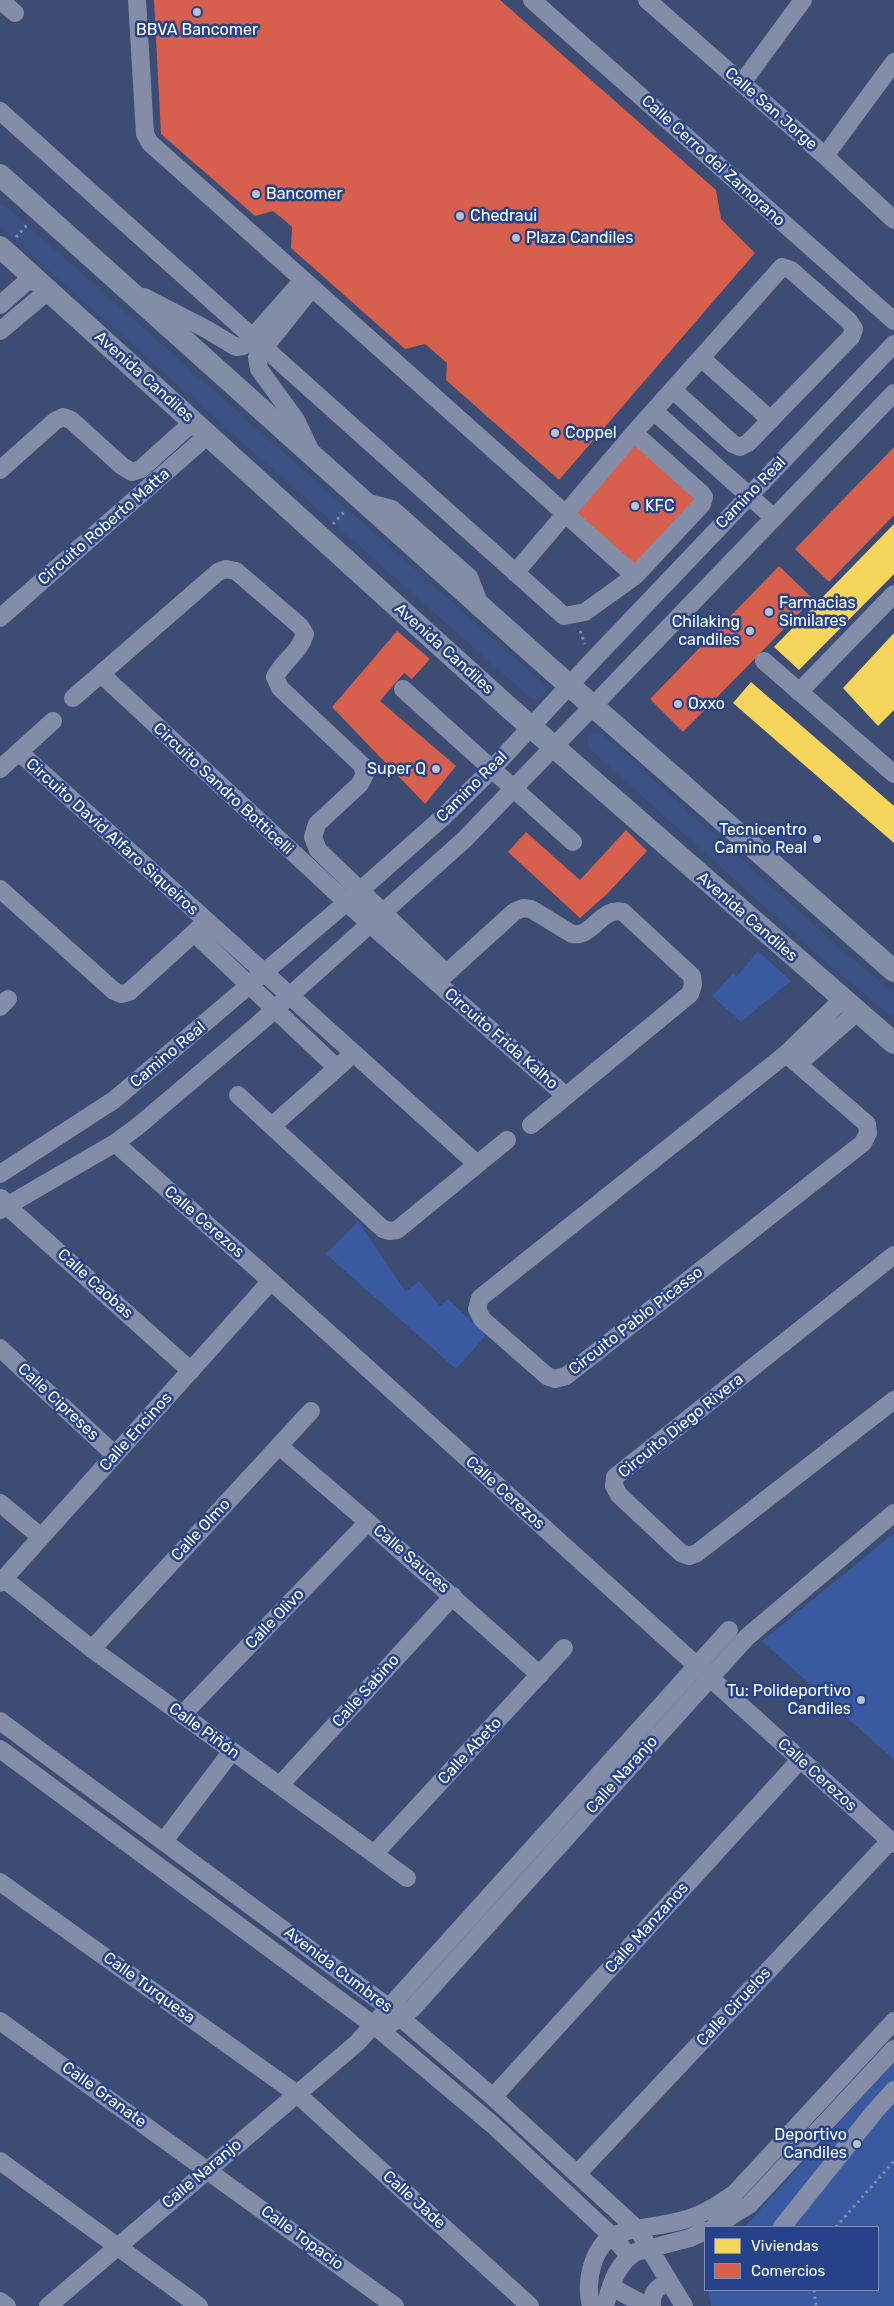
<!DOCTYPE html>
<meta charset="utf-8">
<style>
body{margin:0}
#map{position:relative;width:894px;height:2306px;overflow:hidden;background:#3c4c73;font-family:Rubik,sans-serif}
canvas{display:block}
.legend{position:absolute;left:704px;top:2226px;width:175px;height:65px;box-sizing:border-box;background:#25428a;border:1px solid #7c8eb9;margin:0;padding:6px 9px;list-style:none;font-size:15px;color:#fff}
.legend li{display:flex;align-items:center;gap:10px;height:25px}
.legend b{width:25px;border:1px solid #7c8eb9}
</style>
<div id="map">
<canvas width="894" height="2306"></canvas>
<ul class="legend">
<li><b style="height:14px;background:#f6d55c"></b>Viviendas</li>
<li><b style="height:14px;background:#d6604d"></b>Comercios</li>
</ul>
</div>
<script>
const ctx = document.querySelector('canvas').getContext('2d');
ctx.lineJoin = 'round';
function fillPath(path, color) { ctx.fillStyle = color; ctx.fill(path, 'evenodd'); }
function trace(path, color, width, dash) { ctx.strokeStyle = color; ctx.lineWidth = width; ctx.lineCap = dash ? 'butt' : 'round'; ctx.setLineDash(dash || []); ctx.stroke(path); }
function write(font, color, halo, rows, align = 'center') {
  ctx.font = font + ' Rubik,sans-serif'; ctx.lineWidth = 5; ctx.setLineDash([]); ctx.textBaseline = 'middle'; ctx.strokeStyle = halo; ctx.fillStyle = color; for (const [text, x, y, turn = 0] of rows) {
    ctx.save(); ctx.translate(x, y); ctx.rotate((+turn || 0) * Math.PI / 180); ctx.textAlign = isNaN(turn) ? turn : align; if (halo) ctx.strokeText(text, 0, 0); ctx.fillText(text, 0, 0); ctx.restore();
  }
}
const green = new Path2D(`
 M758 951 791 981 741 1022 712 996 733 973 737 976Z
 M358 1221 406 1292 419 1281 440 1306 448 1299 486 1335 456 1369 326 1254Z
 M894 1533V1760L762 1641Z
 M894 2062V2306H711L708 2290H878V2227H744Z`);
const homes = new Path2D(`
 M894 524V574L799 670 774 647Z
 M894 633V710L878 726 843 688Z
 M751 682 894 806V843L733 703Z`);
const shops = new Path2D(`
 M154 0H500L716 190 721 219 755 253 559 480 446 380 447 363 425 344 405 349 291 248 292 227 283 219 273 211 255 216 161 134Z
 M636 444 698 500 631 570 572 513Z
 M894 447V515L829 582 795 549Z
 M779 566 813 599 683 732 650 699Z
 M397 631 430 659 412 679 404 673 380 701 456 766 425 804 332 707Z
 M626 830 647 851 608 893 580 918 508 852 526 832 580 880Z`);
const canal = new Path2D(`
 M0 214 535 689
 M597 742 836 958 894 1006`);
const path = new Path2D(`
 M16 237 27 225
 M333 524 346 510
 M580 631 585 644
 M836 2227 894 2161
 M814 2290 816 2306`);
const minor = new Path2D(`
 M0 0 15 13
 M137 0 145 134 150 143 635 576
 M532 0 894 321
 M647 0 825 156 894 220
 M742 83 803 0
 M0 111 564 616 585 612 635 576 702 504 704 497 701 493 634 433
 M825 156 894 62
 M144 297 206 329 236 347 243 346 252 338 303 280
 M0 305 33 276
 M0 331 49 290
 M701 358 771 420
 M655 412 774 518
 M311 452 296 420 259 369 257 357 312 288
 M0 470 55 421 63 417 71 420 122 466 132 472 141 469 193 422
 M365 502 392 509 435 547 469 577 480 605
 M515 573 634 433 782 267 791 270 849 321 854 329 851 337 748 443 740 447 733 444 673 390
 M0 618 208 435
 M764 661 894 774
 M101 674 370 924 566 1096
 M403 689 573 842
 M799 692 894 594
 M73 698 218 572 226 569 236 571 300 626 305 634C300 652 283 661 275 677L280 688 362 765 365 774 360 784 317 824 313 837 318 850 446 973
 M19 752 477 1164
 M0 769 53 721
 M0 889 114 991 121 994 129 992 206 922
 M194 933 337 1068
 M438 981 514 912 523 908 531 909 572 934C593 938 601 906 623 912L692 976 693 985 690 994 531 1125
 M0 1007 8 999
 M786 1054 867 1124 868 1133 863 1143 566 1376 555 1379 547 1376 482 1319 477 1309 480 1298 786 1054 842 1000
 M798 1064 857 1012
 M238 1095 383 1229 390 1231 397 1230 507 1140
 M272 1126 346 1060
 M115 1143 271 1281 894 1844
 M0 1174 114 1100 347 902 442 818 492 769 591 662 894 344
 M1 1198 7 1206 191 1371
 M0 1210 115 1143 137 1127 256 1026 465 839 894 393
 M894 1255 615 1477 614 1486 619 1495 681 1553 689 1556 697 1553 894 1400
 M0 1348 115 1455
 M279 1446 368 1522 540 1675
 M0 1503 41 1537
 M4 1579 92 1649 407 1878
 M0 1583 271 1281
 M92 1649 311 1411
 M182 1715 368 1522
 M0 1721 388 2007 493 2097 638 2230 684 2306
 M0 1749 380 2030 493 2125 613 2237 629 2256
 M280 1785 453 1596
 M164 1841 232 1751
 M375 1853 564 1648
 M0 1882 297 2094 530 2306
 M0 2021 395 2306
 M392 2023 412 2009 747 1637 894 1513
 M493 2097 800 1760
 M0 2161 199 2306
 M577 2174 890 1841
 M714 2227 749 2205 894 2049
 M782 2227 875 2111 894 2090
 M611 2287 647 2306
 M0 2301 7 2306
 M48 2306 357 2043 729 1630
 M591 2306C585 2282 592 2242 620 2233 639 2227 661 2226 680 2221 701 2216 718 2205 735 2193L894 2021
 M605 2306C611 2285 616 2264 636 2252L690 2238 705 2231
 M652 2306C651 2293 656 2287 668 2283`);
const major = new Path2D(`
 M0 175 545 664 894 971
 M0 247 507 706 894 1043`);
const markers = [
 [197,12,5,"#bbc0ce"],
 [256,194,5,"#bbc0ce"],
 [460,216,5,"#bbc0ce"],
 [516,238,5,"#bbc0ce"],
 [555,433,5,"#bbc0ce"],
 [635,506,5,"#bbc0ce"],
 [769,612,5,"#bbc0ce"],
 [750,631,5,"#bbc0ce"],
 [678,704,5,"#bbc0ce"],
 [436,769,5,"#bbc0ce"],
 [817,839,5,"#bbc0ce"],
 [861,1700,5,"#bbc0ce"],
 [857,2144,5,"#bbc0ce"]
];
const poiNames = [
 ["BBVA Bancomer",197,30,"center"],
 ["Bancomer",266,194],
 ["Chedraui",470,216],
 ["Plaza Candiles",526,238],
 ["Coppel",565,433],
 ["KFC",645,506],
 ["Farmacias",779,603],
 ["Similares",779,621],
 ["Chilaking",740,622,"right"],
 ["candiles",740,640,"right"],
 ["Oxxo",688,704],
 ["Super Q",426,769,"right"],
 ["Tecnicentro",807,830,"right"],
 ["Camino Real",807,848,"right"],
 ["Tu: Polideportivo",851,1691,"right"],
 ["Candiles",851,1709,"right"],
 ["Deportivo",847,2135,"right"],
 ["Candiles",847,2153,"right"]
];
const streetNames = [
 ["Calle San Jorge",771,109,41],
 ["Calle Cerro del Zamorano",713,161,42],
 ["Avenida Candiles",144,377,42],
 ["Camino Real",751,493,-46],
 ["Circuito Roberto Matta",104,527,-41],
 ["Avenida Candiles",444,649,42],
 ["Camino Real",472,787,-45],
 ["Circuito Sandro Botticelli",223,789,43],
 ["Circuito David Alfaro Siqueiros",112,837,42],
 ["Avenida Candiles",747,917,41],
 ["Circuito Frida Kalho",501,1039,41],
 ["Camino Real",168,1055,-40],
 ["Calle Cerezos",204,1222,41],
 ["Calle Caobas",95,1284,42],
 ["Circuito Pablo Picasso",636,1321,-38],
 ["Calle Cipreses",58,1402,43],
 ["Circuito Diego Rivera",681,1426,-39],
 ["Calle Encinos",136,1432,-48],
 ["Calle Cerezos",505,1493,42],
 ["Calle Olmo",201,1530,-47],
 ["Calle Sauces",411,1559,41],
 ["Calle Olivo",275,1619,-46],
 ["Calle Sabino",366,1691,-48],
 ["Calle Piñón",204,1731,36],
 ["Calle Abeto",470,1751,-47],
 ["Calle Naranjo",622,1775,-48],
 ["Calle Cerezos",817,1775,42],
 ["Calle Manzanos",647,1928,-48],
 ["Avenida Cumbres",338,1970,37],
 ["Calle Turquesa",149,1988,36],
 ["Calle Ciruelos",734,2007,-47],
 ["Calle Granate",104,2095,36],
 ["Calle Naranjo",202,2174,-40],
 ["Calle Jade",414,2200,42],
 ["Calle Topacio",302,2238,36]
];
fillPath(green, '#3959a0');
fillPath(homes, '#f6d55c');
fillPath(shops, '#d6604d');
trace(canal, '#3b5083', 20);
trace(path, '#838da8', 3, [2.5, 4]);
trace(minor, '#838da8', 18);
trace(major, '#828da6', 22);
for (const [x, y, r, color] of markers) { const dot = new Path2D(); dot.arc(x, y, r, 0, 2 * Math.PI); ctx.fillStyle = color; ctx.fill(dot); trace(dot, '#25428a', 2); }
write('16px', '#fff', '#25428a', poiNames, 'left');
write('16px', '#fff', '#25428a', streetNames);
</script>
